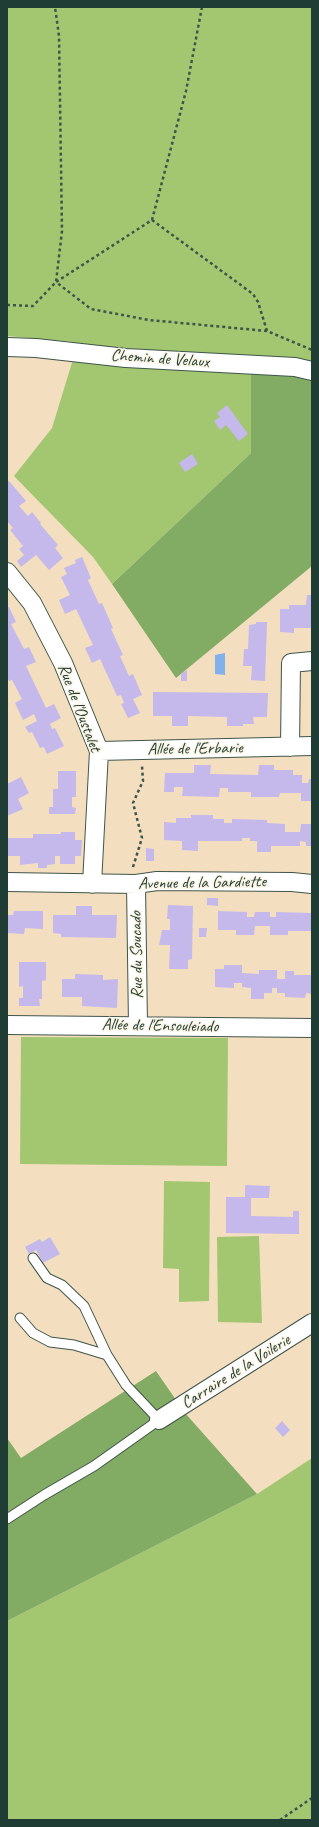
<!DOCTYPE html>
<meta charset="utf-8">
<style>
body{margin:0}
#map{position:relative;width:319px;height:1827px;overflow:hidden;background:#f4dec0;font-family:Caveat,sans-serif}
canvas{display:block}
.frame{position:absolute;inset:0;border:8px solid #1f3d34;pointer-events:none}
</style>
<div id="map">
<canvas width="319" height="1827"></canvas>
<div class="frame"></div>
</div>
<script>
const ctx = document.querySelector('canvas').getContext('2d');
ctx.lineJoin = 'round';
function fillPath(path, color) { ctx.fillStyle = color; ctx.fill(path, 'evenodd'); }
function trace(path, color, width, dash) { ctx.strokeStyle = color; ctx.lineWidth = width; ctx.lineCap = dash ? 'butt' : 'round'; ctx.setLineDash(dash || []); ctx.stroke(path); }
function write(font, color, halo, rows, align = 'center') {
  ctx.font = font + ' Caveat,sans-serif'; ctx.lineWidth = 3; ctx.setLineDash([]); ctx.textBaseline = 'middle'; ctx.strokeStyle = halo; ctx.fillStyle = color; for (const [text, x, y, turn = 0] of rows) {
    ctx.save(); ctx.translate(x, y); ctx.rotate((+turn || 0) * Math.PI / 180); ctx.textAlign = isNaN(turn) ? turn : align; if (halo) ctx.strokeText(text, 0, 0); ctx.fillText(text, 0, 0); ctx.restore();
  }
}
const green = new Path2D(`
 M7 7H312V380L300 376 251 370V453L112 584 93 557 14 476 52 428 74 356V342L7 336Z
 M21 1037 228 1038 227 1166 20 1164Z
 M164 1181 210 1182 209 1301 179 1302V1269L163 1268Z
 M259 1236 262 1323 218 1322 217 1237Z
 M312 1458V1820H7V1621L257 1494Z`);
const forest = new Path2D(`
 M251 370 300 376 312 380V566L176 678 112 584 251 453Z
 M156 1371 185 1413 257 1494 7 1621V1438L21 1458Z`);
const water = new Path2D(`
 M225 653V675L215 674V655Z`);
const building = new Path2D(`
 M227 405 248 434 239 441 226 425 220 430 214 421 220 417 217 413Z
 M192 454 198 464 185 472 179 463Z
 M9 481 26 501 19 506 28 516 32 512 41 523 40 524 58 545 55 548 63 558 49 570 36 555 21 567 17 561 24 555 19 549 23 546 10 530 13 528 7 521V482Z
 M82 557 91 578 88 580 99 604 102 603 113 628 111 629 123 655 120 656 129 676 133 674 142 695 133 699 140 713 128 718 121 704 124 703 121 695 117 696 100 659 92 663 85 648 93 645 76 609 65 614 59 600 70 595 61 577 67 574 64 568 76 563 75 560Z
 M307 595H312V628H294V633L280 632V609H289V605H306Z
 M7 607H9L16 622 11 624 24 649 29 647 36 662 26 666 46 708 54 704 61 718 50 724 52 729 55 728 64 746 47 754 44 747 40 748 32 732 29 733 25 727 37 721 34 714 23 720 15 703 22 699 12 680 9 681 7 677Z
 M256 622H267L265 681 251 680 252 666H243L244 649H248L249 625 256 624Z
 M187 670V681H181V674Z
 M153 692 268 693 267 717H253L254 724H243V726H227V717L188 716V726H172V716H153Z
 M194 765H211L210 774 258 775 259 765H274V770H293V775H302V783H308L309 779H312V801H301V793H280L279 797H251V792H228V788H220L219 797 182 796 183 787H174V792H164L165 773H194Z
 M58 771H76V797H72V807L76 808 75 814H49V807H53V789H58Z
 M21 777 29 793 18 799 23 809 7 816V784Z
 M191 815H213V819H224V823H232V819L267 820V823L285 824V832H300L301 824H312V846H306V842L300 841V846H271V852H257V841H250V838H242V841H198V851L182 850V841L164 840V822L176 823V818H191Z
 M61 832H75V840H82L81 856H75V864H60V856H55V864L47 865V868H38V863L20 865V856H7V838H33V834H61Z
 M146 848 154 849V861H146Z
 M207 898H218V906L207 905Z
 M168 905 193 906 192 959 188 960V969H169L170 945H159L162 930H170V919H167Z
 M76 906H92V915H117L116 938 61 937V934L53 933V915H76Z
 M14 911H43V929L25 928 24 934 7 933V915H13Z
 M218 911 247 912V917H254L255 912H270V917H276V912L312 913V931H288V935H270V926H255L254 935H236V930H218Z
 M199 928H207L206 937H199Z
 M19 962H46V980L42 981V999H39L40 1006H19V998H23V986L19 987Z
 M224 965H242V973L259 974V970H277V979H285V971H294V975H312V994L306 993 305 998 285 997V993H277V988H272V993H264V999H251V988L242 987V983H234V988L215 987V969H224Z
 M75 974 103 975V980L118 979 117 1008 82 1006V997H62V979H75Z
 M245 1185 270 1186 269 1198H251V1216L293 1217V1211H299V1234L226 1233V1197H245Z
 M50 1237 60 1254 43 1263 36 1250 29 1254 25 1247 40 1239 42 1242Z
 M282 1421 290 1430 283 1437 275 1428Z`);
const path = new Path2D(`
 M202 7 186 91 152 220 56 282 91 309 149 320 267 331 312 350
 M152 220 253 294 258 302 267 331
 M7 305 33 306 56 282 62 231 59 36 55 7
 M133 867 142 838 133 803 143 781 142 766
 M280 1820 312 1798`);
const service = new Path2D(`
 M20 1318 33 1333 50 1342 74 1345 107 1355
 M7 1519 44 1495 94 1466 159 1420 126 1385 107 1355 84 1306 62 1285 47 1278 33 1258`);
const minor = new Path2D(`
 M7 347 36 348 126 358 295 367 312 371
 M7 572 32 603 63 663 99 751 92 884
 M290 747 291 663 312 661
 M99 751 312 746
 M7 882 136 884 157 881 292 882 312 884
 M136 884 138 1026
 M7 1025 312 1028
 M159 1420 312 1323`);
const streetNames = [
 ["Chemin de Velaux",160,359,4],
 ["Rue de l'Oustalet",79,708,69],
 ["Allée de l'Erbarie",195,749,-1],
 ["Avenue de la Gardiette",202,883,-1],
 ["Rue du Soucado",137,955,-91],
 ["Allée de l'Ensouleiado",160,1026,1],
 ["Carraire de la Voilerie",236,1372,-32]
];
fillPath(green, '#a3c771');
fillPath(forest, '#82ac63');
fillPath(water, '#81b0eb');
fillPath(building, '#c4b9ea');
trace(service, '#3f5549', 11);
trace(minor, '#3f5549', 20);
trace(path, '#3f5549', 2.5, [3, 3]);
trace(service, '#fff', 9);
trace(minor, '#fff', 18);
write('17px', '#1f3d34', '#fcf5e5', streetNames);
</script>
